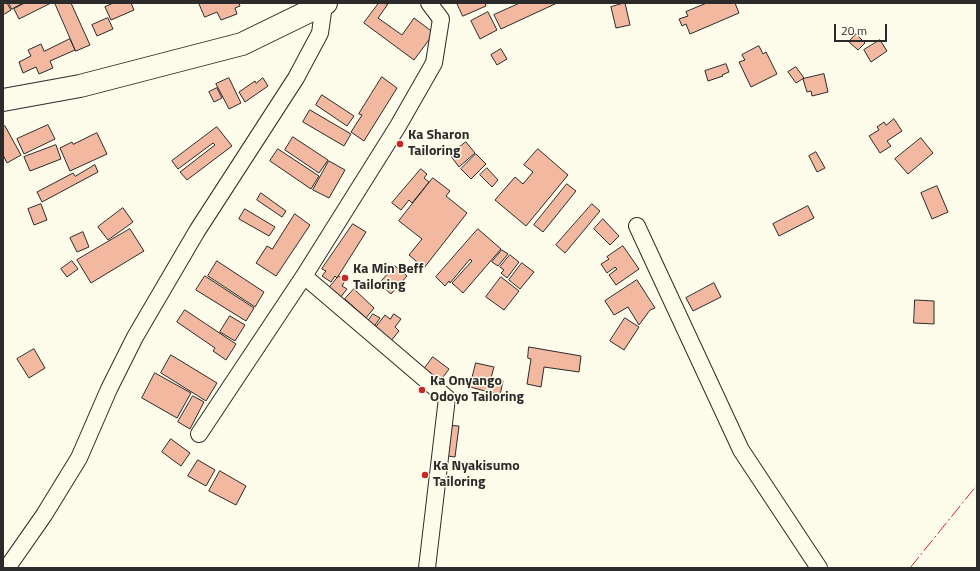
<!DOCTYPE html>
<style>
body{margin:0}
#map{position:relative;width:980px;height:571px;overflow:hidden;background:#fdfbea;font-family:"Titillium Web",sans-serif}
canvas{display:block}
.frame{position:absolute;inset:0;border:4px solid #2b2b2b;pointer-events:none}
.scale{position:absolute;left:834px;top:24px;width:53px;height:18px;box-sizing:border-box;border:2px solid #2b2b2b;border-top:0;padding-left:5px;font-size:12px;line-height:14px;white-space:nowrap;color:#2b2b2b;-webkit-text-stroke:3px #fdfbea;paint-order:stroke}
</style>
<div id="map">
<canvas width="980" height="571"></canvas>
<div class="frame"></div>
<div class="scale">20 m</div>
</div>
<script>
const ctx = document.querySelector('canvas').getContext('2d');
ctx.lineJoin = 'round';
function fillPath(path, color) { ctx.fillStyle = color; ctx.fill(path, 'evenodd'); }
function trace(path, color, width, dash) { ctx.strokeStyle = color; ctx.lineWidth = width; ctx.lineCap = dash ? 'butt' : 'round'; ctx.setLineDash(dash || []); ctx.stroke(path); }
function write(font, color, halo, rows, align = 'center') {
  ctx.font = font + ' "Titillium Web",sans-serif'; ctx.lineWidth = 3; ctx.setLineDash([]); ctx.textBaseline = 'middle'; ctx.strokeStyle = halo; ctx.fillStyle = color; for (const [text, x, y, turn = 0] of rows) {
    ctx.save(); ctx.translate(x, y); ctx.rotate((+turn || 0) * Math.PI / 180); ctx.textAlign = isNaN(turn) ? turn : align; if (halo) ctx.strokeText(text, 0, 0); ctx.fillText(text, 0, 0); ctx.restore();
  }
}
const building = new Path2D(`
 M3 3H7L11 10 3 15Z
 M9 3H23L12 9Z
 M25 3H51L19 19 14 9Z
 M55 3H71L90 45 76 51Z
 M114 3H131L134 10 111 20 105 7Z
 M199 3H239L240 6 235 8 237 14 221 20 217 12 205 17Z
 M379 3 388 4 378 18 402 35 414 18 434 33 414 60 364 23Z
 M457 3H485L486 6 463 16Z
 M520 3H557L501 29 494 15Z
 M625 3 630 25 616 28 611 7Z
 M707 3H735L739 13 690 34 686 24 682 26 679 19 688 16 686 12Z
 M488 12 497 30 480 39 471 21Z
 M108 18 113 29 97 36 92 25Z
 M856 34 865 43 858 50 849 42Z
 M70 39 75 50 50 61 53 68 39 74 36 67 23 73 19 62 31 56 28 50 41 44 44 51Z
 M880 40 887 51 871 62 864 50Z
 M759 46 763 54 766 52 777 74 751 87 739 62 745 60 742 55Z
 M501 49 507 59 497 65 491 55Z
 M726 64 729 72 722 75 723 76 708 81 705 71Z
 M796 67 804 78 796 83 788 72Z
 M824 74 828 92 812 96 811 91 807 92 803 79Z
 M382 77 397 88 364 141 351 132 362 115 359 114Z
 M229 78 241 103 229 109 216 84Z
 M263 78 268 86 245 102 239 92 255 81 256 83Z
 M217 88 222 98 214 102 209 92Z
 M322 95 354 116 347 126 316 105Z
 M310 110 351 134 344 146 303 122Z
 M894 119 902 131 887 141 891 146 880 153 869 136 879 130 877 127 884 122 886 125Z
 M48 125 55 139 24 154 17 139Z
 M5 126 21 155 7 163 3 155V127Z
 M217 127 232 146 187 180 180 172 215 145 213 143 178 169 172 161Z
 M97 133 107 154 70 171 60 148 72 142 73 144Z
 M293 137 328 160 319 173 285 150Z
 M921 138 933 153 908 174 895 159Z
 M466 142 475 153 459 167 450 155Z
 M56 145 61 159 30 171 24 157Z
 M278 149 319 176 311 189 270 161Z
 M538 149 568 175 526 226 495 200 515 177 523 184 533 172 524 165Z
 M816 152 825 168 817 172 809 156Z
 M476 154 486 164 471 179 461 169Z
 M329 161 345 170 329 198 313 190Z
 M95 165 98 172 42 202 37 192 73 173 75 176Z
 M487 168 498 180 492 187 480 175Z
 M421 169 427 174 424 178 429 182 412 203 409 200 401 210 392 203Z
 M433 178 450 191 446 196 467 213 424 268 409 255 422 239 399 221Z
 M567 184 576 191 543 232 534 225Z
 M937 186 948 212 932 219 921 193Z
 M261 193 286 211 282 217 257 200Z
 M41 204 47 220 34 225 28 209Z
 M592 204 600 211 565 253 556 245Z
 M808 206 814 218 779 236 773 224Z
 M123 208 133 222 108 240 98 227Z
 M245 209 275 227 269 236 239 219Z
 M295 214 310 225 276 276 256 263 267 246 272 249Z
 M603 219 619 236 610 245 594 229Z
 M353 224 366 232 337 278 335 276 331 282 322 276 326 271 322 269Z
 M130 229 144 251 91 283 77 260Z
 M478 229 501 249 463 293 452 283 472 261 470 259 450 283 449 281 445 286 436 277Z
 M83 232 89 247 77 252 70 238Z
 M623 246 639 269 616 285 609 275 617 269 615 267 607 273 601 264 609 259 607 257Z
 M502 250 508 254 498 266 492 262Z
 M510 255 519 262 507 278 501 273 504 270 500 267Z
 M72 261 78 269 67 277 61 269Z
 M217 261 264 292 255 307 208 276Z
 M522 263 534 272 520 289 509 280Z
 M395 266 407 276 391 294 379 284Z
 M205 276 254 308 246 321 196 290Z
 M339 276 345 281 342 286 347 289 340 298 328 289Z
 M501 277 519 291 504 310 486 297Z
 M637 280 655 308 650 310 639 325 628 307 614 315 605 301Z
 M714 283 721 297 693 311 686 298Z
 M354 289 374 308 366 318 345 299Z
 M915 300 934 301V324L914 323Z
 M185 310 236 344 226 360 213 351 215 348 177 322Z
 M373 314 380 318 373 328 366 324Z
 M394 314 401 319 395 327 399 331 390 342 374 329 385 315 390 319Z
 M230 316 245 325 235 341 220 332Z
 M625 318 639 327 624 350 610 341Z
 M529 347 581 356 579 372 544 367 541 387 527 384 531 359 528 358Z
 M34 349 45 368 29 378 17 359Z
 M171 355 217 383 206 401 161 373Z
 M433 357 449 369 438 384 422 372Z
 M476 363 494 367 491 378 503 381 500 395 470 387Z
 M155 373 191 393 177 418 142 398Z
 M193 396 204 402 190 429 178 422Z
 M445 425 459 426 455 457 441 455Z
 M171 439 190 453 181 466 162 452Z
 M198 460 215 470 206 486 188 476Z
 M220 471 246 486 236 505 209 491Z`);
const minor = new Path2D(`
 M637 226 741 450 819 568
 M304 276 447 398 427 568
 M199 434 304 276 398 126 434 63 441 19 429 3
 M7 568 44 515 79 458 109 389 135 337 197 231 296 78 320 33 324 5`);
const primary = new Path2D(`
 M3 100 80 86 242 44 326 3`);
const power = new Path2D(`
 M910 568 977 485`);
const markers = [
 [400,144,4,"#c62828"],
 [345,278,4,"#c62828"],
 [422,390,4,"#c62828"],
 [425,475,4,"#c62828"]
];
const poiNames = [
 ["Ka Sharon",408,136],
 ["Tailoring",408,152],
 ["Ka Min Beff",353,270],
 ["Tailoring",353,286],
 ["Ka Onyango",430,382],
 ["Odoyo Tailoring",430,398],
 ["Ka Nyakisumo",433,467],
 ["Tailoring",433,483]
];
fillPath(building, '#f2b8a0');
trace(building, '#2b2b2b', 1);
trace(minor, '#2b2b2b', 18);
trace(primary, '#2b2b2b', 24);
trace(minor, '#fdfbea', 16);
trace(primary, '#fdfbea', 22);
trace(power, '#c62828', 1, [14, 3, 2, 3]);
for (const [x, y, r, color] of markers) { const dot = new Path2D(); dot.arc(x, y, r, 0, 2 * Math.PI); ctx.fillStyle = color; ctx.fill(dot); trace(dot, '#fdfbea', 1.5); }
write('bold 14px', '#2b2b2b', '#fdfbea', poiNames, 'left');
</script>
